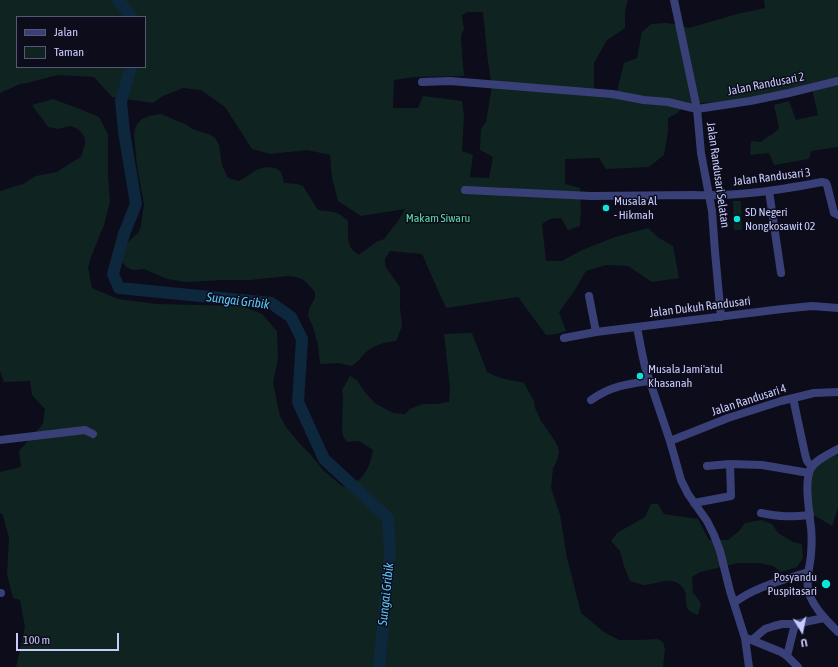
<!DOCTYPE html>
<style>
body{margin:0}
#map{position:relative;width:838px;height:667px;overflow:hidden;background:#0c0c1b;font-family:"Asap Condensed",sans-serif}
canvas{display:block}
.legend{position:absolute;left:16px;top:16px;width:130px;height:52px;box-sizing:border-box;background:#0c0c1b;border:1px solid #575875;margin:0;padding:5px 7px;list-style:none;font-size:12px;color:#c8cafc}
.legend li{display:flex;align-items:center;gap:8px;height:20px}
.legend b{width:20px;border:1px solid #575875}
.north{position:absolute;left:782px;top:611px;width:40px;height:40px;-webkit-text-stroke:3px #0c0c1b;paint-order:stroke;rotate:170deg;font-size:11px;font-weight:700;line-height:16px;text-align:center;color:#c8cafc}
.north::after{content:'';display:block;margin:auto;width:14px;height:18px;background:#c8cafc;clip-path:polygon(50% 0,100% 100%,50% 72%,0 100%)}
.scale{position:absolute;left:16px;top:633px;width:103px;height:18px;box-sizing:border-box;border:2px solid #c8cafc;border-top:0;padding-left:5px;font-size:12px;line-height:14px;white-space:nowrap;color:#c8cafc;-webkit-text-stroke:3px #0c0c1b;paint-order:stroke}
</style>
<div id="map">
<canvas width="838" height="667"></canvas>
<ul class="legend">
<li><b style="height:5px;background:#394078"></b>Jalan</li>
<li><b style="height:11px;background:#0f2420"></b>Taman</li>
</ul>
<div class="north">U</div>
<div class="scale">100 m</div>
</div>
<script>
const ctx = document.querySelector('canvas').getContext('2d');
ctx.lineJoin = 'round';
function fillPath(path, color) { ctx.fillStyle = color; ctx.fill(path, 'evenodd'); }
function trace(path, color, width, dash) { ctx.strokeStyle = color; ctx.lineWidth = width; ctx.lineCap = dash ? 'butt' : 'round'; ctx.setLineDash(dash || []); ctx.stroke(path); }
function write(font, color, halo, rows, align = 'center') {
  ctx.font = font + ' "Asap Condensed",sans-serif'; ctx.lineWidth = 3; ctx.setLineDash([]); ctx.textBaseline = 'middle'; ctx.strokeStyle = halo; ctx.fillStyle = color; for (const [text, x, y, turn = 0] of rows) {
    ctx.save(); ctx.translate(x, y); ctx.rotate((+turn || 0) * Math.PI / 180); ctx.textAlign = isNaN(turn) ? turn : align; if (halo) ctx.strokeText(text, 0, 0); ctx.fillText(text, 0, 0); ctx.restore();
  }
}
const green = new Path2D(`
 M0 0H628L625 11V28L607 40 594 63V89L617 91 624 63 637 58 642 32 651 24 665 23 674 24 689 28 737 14 765 8 764 0H838V147L811 151 809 159 774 165 769 153 750 155 751 141 761 142C766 137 775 134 779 128L774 105 789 101 796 120 818 115 811 85 732 101 686 104 676 114 668 118V131L664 155 649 167 606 169 599 158 565 159V184L580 188 581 211 580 226 568 230 561 218 550 219 542 224 546 261H562L582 250 615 237 648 228 659 238 673 246 679 278 652 282 628 266 606 265 586 271 573 293 559 312 566 331 556 334 546 335 518 297 446 308 422 254 390 251 385 259V266L400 287V307L402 326 396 341C385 342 374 345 366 352 361 357 358 362 352 366L338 363 320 364 318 345 313 327 308 316 309 309 315 298V292L307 283 302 279 296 277 288 276 250 280H224L186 282 167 279 144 269 133 270 126 267 122 262V256L128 242 138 233 141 227 144 204 137 166 134 135 135 128 138 123 142 119 149 116 161 114 187 125 192 129 211 135 216 139 219 145 222 165 228 178 239 181C245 178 250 174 255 171 261 167 274 165 280 171 282 173 283 179 284 183L297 184 303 186 318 210C334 213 335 209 348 221 348 229 347 241 351 248 353 250 356 253 359 255L376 242 384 239 398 221 405 209 361 216 338 201 332 178 330 155 307 150 270 154 252 149 225 107 201 90 183 88 163 96 153 103 112 97 94 77 58 75 27 83 20 84 0 93ZM468 12H483L488 62 492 86 486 122 481 129 480 150 493 157 489 178 470 177 473 155 462 151 464 116 462 101 423 96 418 108H393L394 80 413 77 464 76 461 40 462 32 464 30 462 15ZM17 17H145V67H17Z
 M53 99 80 109 99 117 108 134V176L110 202 104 225 91 257 88 268 92 288 118 299 157 304 242 306 262 314 277 331 278 358 273 383 280 416 286 427 300 444 310 454 323 470 342 486 346 487C350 484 356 482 360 479 367 473 372 459 373 450L359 441 347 442 343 436 342 430 343 396 342 390 350 376 357 380 364 391 376 404 382 407 393 413 405 414 410 409 423 404H436L449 402 450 388 444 334 472 333 487 372C493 375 499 378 505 379 512 381 518 381 524 383L534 401 535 408 541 421 555 441 558 447 559 453 556 463 553 468 551 488 560 515 567 558 581 613 604 632 619 640H639L657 639 663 642 665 649 663 667H16L25 627 20 600 13 598 7 575 9 537 6 527 3 515 0 513V472L21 467 19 451 43 424 45 409 32 395 30 381 4 382 0 371V191L23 184 36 176 57 172 69 164 81 157 85 144V138L81 132 76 128 70 126 58 129 48 127C43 119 37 113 32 105Z
 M733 201H741L742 230H734Z
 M837 454 838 457V508L832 526 812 514C811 503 808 475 815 467 817 463 832 457 837 454Z
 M651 504H658L664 514 698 519 709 540H728L739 531 745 523 761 520 772 524 778 533 793 542 802 544 803 558 797 567 781 572 773 566 760 563H738L700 572 692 577 693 593 701 603 698 615C676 608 694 594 679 584 667 576 655 586 643 585 639 584 634 582 630 581L624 566 620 551 611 541 617 533 645 517Z`);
const river = new Path2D(`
 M118 0 132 17
 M131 67 121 101 124 132 136 204 124 234 113 274 119 288 271 303 291 317 302 339 298 402 324 459 388 518 390 555 379 667`);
const street = new Path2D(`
 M674 0 697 109 701 153 712 211 715 252 721 317
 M422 82 450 81 612 94 644 100 668 102 697 109 750 101 789 93 838 81
 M465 190 591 196 693 195C736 197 779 190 822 182L826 183 827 185 834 213 838 215
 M769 191 781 273
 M589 296 596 332
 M637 327 642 353 645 367 670 441 681 480 688 494 707 521 714 535 720 551 730 591 745 638 749 667
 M564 338 596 332 782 309 812 306 838 308
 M793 398 805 454 807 461 812 467
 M591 400C611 386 627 384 650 381
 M0 440 85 430 93 434
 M670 441 728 418 781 401 814 393 838 392
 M838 449C829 454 817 459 811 468 804 481 809 506 810 520 812 531 812 543 811 554 810 570 804 580 810 596 816 610 827 621 838 632
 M707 466 730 464 762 465 809 473
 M694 503 731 496 730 464
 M761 513C780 517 791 517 810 515
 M0 593H1
 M734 603C754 587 784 580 808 572
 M749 639 781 652 787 656 798 667
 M752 640 765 629 774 626 782 624H795L824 618
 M787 656 795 624`);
const markers = [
 [606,208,4,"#0be6db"],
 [737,219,4,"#0be6db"],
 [640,376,4,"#0be6db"],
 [826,584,5,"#0be6db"]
];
const streetNames = [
 ["Jalan Randusari 2",766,84,-11],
 ["Jalan Randusari Selatan",718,175,82],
 ["Jalan Randusari 3",772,177,-7],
 ["Jalan Dukuh Randusari",700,307,-7],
 ["Jalan Randusari 4",749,400,-18]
];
const poiNames = [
 ["Musala Al",614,201],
 ["- Hikmah",614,215],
 ["SD Negeri",745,212],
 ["Nongkosawit 02",745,226],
 ["Musala Jami'atul",648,369],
 ["Khasanah",648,383],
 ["Posyandu",817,577,"right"],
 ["Puspitasari",817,591,"right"]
];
const parkNames = [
 ["Makam Siwaru",438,218]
];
const waterNames = [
 ["Sungai Gribik",238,301,7],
 ["Sungai Gribik",386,594,-84]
];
fillPath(green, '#0f2420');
trace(river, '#0d273d', 12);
trace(street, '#394078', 8);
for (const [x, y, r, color] of markers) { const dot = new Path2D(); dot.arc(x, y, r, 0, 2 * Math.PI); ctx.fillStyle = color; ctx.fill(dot); trace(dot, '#0c0c1b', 1.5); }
write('12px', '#c8cafc', '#0c0c1b', streetNames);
write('12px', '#c8cafc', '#0c0c1b', poiNames, 'left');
write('12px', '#59d8a5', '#0c0c1b', parkNames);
write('italic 13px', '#5bc7f7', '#0c0c1b', waterNames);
</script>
